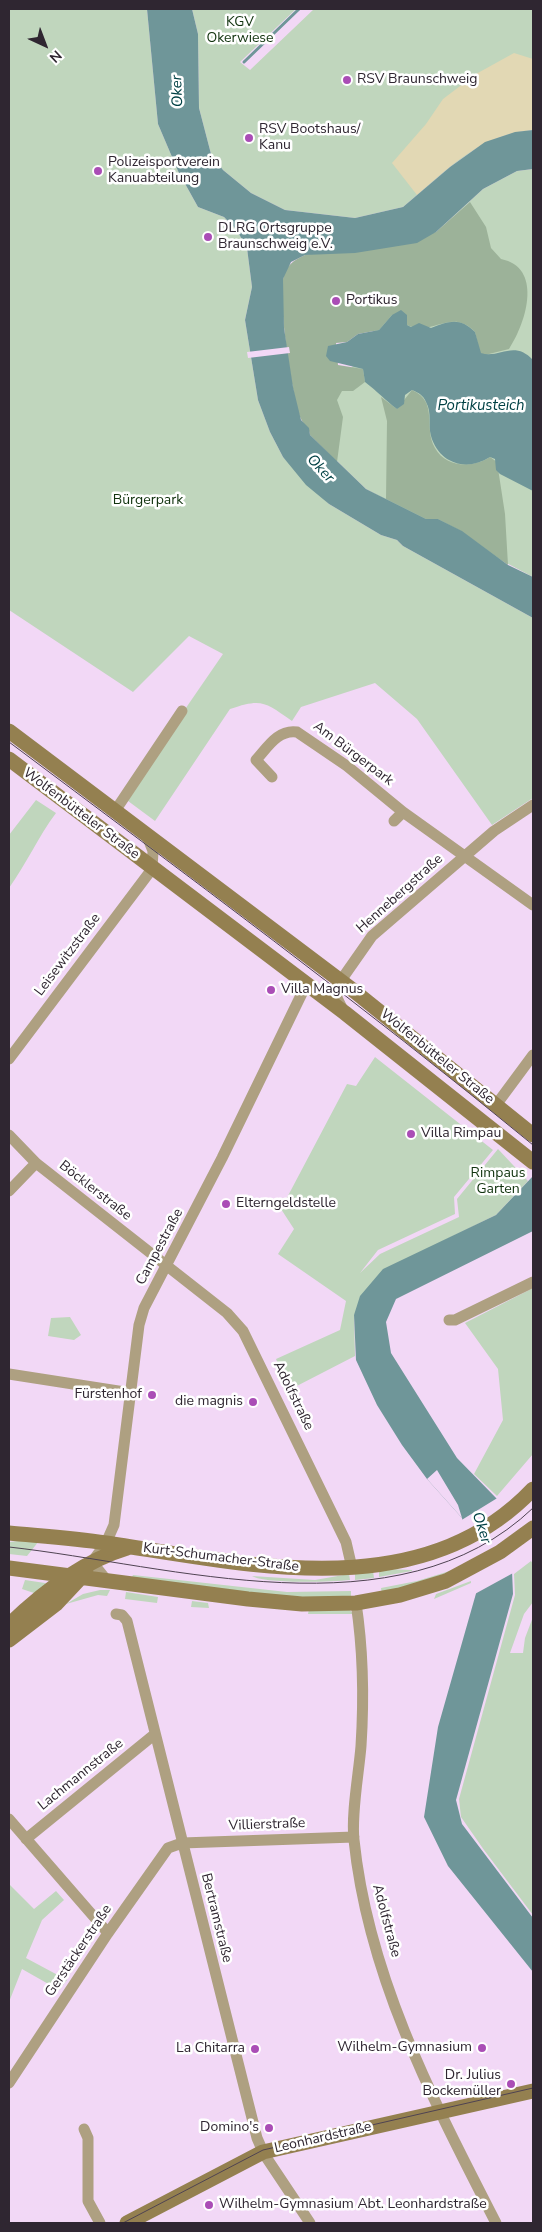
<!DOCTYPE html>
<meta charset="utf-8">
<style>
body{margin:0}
#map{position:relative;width:542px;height:2232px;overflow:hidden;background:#f2d8f6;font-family:"Nunito Sans",sans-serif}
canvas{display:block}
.frame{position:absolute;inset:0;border:10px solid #2f2631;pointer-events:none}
.north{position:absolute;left:20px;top:20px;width:50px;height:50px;-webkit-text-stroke:4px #fff;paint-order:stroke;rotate:137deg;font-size:14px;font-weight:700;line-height:20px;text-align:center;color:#2f2631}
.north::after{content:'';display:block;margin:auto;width:18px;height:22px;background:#2f2631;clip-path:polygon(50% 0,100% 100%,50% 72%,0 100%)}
</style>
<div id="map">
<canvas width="542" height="2232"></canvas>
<div class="frame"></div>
<div class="north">N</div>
</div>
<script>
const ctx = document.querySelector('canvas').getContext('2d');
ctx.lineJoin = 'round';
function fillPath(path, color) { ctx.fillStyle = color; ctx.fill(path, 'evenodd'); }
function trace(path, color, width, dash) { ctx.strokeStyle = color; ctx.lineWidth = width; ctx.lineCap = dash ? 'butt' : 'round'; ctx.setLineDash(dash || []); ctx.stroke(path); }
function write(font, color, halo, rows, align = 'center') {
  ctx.font = font + ' "Nunito Sans",sans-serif'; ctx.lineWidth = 5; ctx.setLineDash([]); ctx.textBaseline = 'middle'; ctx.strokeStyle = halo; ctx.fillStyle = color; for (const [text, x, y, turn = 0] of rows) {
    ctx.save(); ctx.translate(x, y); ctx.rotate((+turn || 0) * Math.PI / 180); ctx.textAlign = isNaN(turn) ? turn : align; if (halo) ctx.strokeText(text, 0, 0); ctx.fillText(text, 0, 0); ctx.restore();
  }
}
const green = new Path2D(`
 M9 9H147L158 124 178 171 198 207 224 217 236 229 247 248 252 287 245 320 258 400 270 432 283 457 329 504 381 535 397 540 403 546 533 618V798L492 825 417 719 375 683 301 707 292 721C265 702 262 698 230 709L155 821 124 798 223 654 189 636 133 692 9 610Z
 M192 9H296L240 62 250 70 314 9H533V130L515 132 485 142 450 167 403 207 355 218 285 210 251 193 223 170 211 154 199 108 198 34Z
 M533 169V577L366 489 310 435 436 232 483 189 517 171Z
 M36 800 56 813C38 837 27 863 9 888V835Z
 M375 1057 493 1150 454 1197 455 1214 378 1250 360 1273 380 1254 459 1217 457 1199 498 1149 528 1181 496 1215 443 1241 354 1315 355 1356 289 1390 276 1359 340 1330 346 1301 278 1254 294 1229 281 1209 347 1084 356 1086Z
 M533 1288V1454L497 1496 474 1474 503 1420 498 1369 465 1323Z
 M70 1317 81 1335 74 1340 48 1336 51 1318Z
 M27 1540 39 1541 27 1556 9 1554V1542Z
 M531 1561 533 1564V1602L524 1614 510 1653H527H523L525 1638 533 1617V1915L484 1850 461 1817 459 1799 515 1595 514 1574Z
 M387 1569 412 1570V1571L379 1577V1570Z
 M453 1570V1571L382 1595 381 1588 417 1581Z
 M373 1571 374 1578 355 1580V1573Z
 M349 1574 350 1580C332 1582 265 1584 252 1576L315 1580Z
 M133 1575 287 1592 351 1591V1598H287L131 1579Z
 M25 1580 45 1583 47 1585 37 1594 22 1589Z
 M471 1581V1583L434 1599 436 1594Z
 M100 1590H110L107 1596 98 1595 66 1604 83 1594Z
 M126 1592 158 1597 157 1603 125 1599Z
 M192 1601 208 1603 209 1608 191 1607Z
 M309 1609 350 1610 353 1614H308Z
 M9 1884 34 1909 56 1891 64 1900 42 1920 26 1958 67 1980 59 1990 22 1969 9 2002Z`);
const forest = new Path2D(`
 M470 202 486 227 491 248 501 259C542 267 528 320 509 349L485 355 480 353 475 332C451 307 434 337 407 325V315H392L379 330 358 334 347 342 336 343 338 365 363 369 365 382 353 391H342L337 400 343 417 337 462 310 435C309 427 304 426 301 419 292 398 278 301 283 279 285 266 294 260 305 255L436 232Z
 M412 390C439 402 423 427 435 448 446 468 473 468 490 457L497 462 505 514 508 565 461 531 438 519H426L386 499 387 421 381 397 397 409Z`);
const sand = new Path2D(`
 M514 53 533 59V130C483 134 453 164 417 195L392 163 426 124 443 99 476 74Z`);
const water = new Path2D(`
 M147 9H192L198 34 199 108 211 154 223 170 251 193 285 210 355 218 403 207 450 167 485 142 515 132 533 130V169L517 171 483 189 436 232 417 243 355 253 305 255 291 262 283 279 284 328 293 387 301 420 309 428 310 435 366 489 426 519H438L462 531 508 565 533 577V618L403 546 397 540 381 535 329 504 306 485 283 457 270 432 258 400 245 320 252 287 247 248 236 229 224 217 198 207 178 171 158 124Z
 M401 310 407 315V325L411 327 419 323 431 328C449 321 460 317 475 332L481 353C499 359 514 339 533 360V491L500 474 496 470 495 459 490 457C467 472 439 464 431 436 428 425 432 412 426 402 423 395 419 393 412 390L405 395 404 404 397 409C385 400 377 391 365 382L363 369 330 361 326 356 328 346 347 342 358 334 379 330 392 315Z
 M533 1176V1231L396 1299 386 1322 391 1353 457 1458 497 1499 512 1571 513 1594 456 1800 462 1824 533 1918V1972L448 1866 424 1817 438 1727 477 1590 462 1518 427 1479 402 1445 377 1405 356 1360 354 1315 360 1296 383 1269 496 1215Z`);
const pier = new Path2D(`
 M289 347 290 353 248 358 247 352Z
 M437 1470 458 1505 462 1518 427 1479Z
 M499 1497 515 1572 473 1595 475 1590 460 1521Z`);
const stream = new Path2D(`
 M244 62 299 9`);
const street = new Path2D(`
 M272 777 256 760C267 748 278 729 297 732L347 766 403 812
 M115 811 182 711
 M394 821 403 812 533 905
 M343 1010 337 998V986L372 936 494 831 533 805
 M9 1059 152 869 153 851 147 836
 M496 1105 533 1055
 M9 1135 36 1163 227 1313 243 1331 346 1542 352 1568
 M9 1191 36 1163
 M449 1320H455L533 1282
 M9 1374 131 1393
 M108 1582 92 1562 106 1543 114 1525 139 1325 144 1308 222 1158 306 985
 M356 1603C363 1649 364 1699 361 1746 359 1772 351 1814 354 1840 368 1977 434 2102 496 2223
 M116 1614 122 1615 127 1621 257 2138 264 2154 310 2223
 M9 1819 108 1933
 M26 1839 155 1734
 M9 2083 108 1933 168 1848 182 1843 354 1837
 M84 2129 88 2138V2201L100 2223`);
const secondary = new Path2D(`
 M9 731 354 991 533 1135
 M9 759 345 1013 533 1162
 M9 1533C41 1536 74 1538 106 1543 248 1564 421 1607 533 1489
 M9 1568 248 1599 302 1604 356 1603 400 1595 446 1581 500 1552 533 1528
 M9 1625C42 1593 83 1561 127 1548
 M9 1640 56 1604 86 1572
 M127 2223 263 2152 533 2091`);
const tram = new Path2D(`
 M9 742C185 874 363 1005 533 1145
 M9 1547C172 1565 398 1637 533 1508
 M123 2223 263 2150 533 2088`);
const markers = [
 [347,80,5,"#aa4db6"],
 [249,138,5,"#aa4db6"],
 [98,171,5,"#aa4db6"],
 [208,237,5,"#aa4db6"],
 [336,301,5,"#aa4db6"],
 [271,990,5,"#aa4db6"],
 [411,1134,5,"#aa4db6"],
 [226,1204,5,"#aa4db6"],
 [152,1395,5,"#aa4db6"],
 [253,1402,5,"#aa4db6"],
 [482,2048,5,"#aa4db6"],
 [255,2049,5,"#aa4db6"],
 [511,2084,5,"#aa4db6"],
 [269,2128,5,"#aa4db6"],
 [209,2205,5,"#aa4db6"]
];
const parkNames = [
 ["KGV",240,23],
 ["Okerwiese",240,39],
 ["Bürgerpark",148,501],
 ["Rimpaus",498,1174],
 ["Garten",498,1190]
];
const poiNames = [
 ["RSV Braunschweig",357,80],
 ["RSV Bootshaus/",259,130],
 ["Kanu",259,146],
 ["Polizeisportverein",108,163],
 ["Kanuabteilung",108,179],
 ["DLRG Ortsgruppe",218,229],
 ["Braunschweig e.V.",218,245],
 ["Portikus",346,301],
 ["Villa Magnus",281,990],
 ["Villa Rimpau",421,1134],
 ["Elterngeldstelle",236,1204],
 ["Fürstenhof",142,1395,"right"],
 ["die magnis",243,1402,"right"],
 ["Wilhelm-Gymnasium",472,2048,"right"],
 ["La Chitarra",245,2049,"right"],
 ["Dr. Julius",501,2076,"right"],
 ["Bockemüller",501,2092,"right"],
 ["Domino's",259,2128,"right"],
 ["Wilhelm-Gymnasium Abt. Leonhardstraße",219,2205]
];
const streetNames = [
 ["Am Bürgerpark",353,754,37],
 ["Wolfenbütteler Straße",81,814,37],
 ["Hennebergstraße",400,894,-42],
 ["Leisewitzstraße",68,955,-53],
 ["Wolfenbütteler Straße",437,1057,39],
 ["Böcklerstraße",95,1191,38],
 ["Campestraße",160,1247,-62],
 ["Adolfstraße",293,1396,64],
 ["Kurt-Schumacher-Straße",221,1558,7],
 ["Lachmannstraße",81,1775,-39],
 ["Villierstraße",267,1825,-2],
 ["Bertramstraße",216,1918,76],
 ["Adolfstraße",386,1921,75],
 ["Gerstäckerstraße",79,1951,-56],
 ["Leonhardstraße",323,2138,-13]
];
const waterNames = [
 ["Oker",178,91,-92],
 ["Portikusteich",481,406],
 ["Oker",320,469,47],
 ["Oker",481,1528,72]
];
fillPath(green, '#c0d6bd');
fillPath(forest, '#9cb299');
fillPath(sand, '#e2d8b4');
fillPath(water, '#6f9699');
fillPath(pier, '#f2d8f6');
trace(stream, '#6f9699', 3);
trace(street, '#aea081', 11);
trace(secondary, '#948050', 15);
trace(tram, '#4f4352', 1);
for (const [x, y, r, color] of markers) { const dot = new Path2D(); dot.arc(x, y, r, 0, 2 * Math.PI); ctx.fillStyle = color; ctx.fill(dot); trace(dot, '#fff', 2); }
write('14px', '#11330e', '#fff', parkNames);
write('14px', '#2f2631', '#fff', poiNames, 'left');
write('14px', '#2f2631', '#fff', streetNames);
write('italic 15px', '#004044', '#fff', waterNames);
</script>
